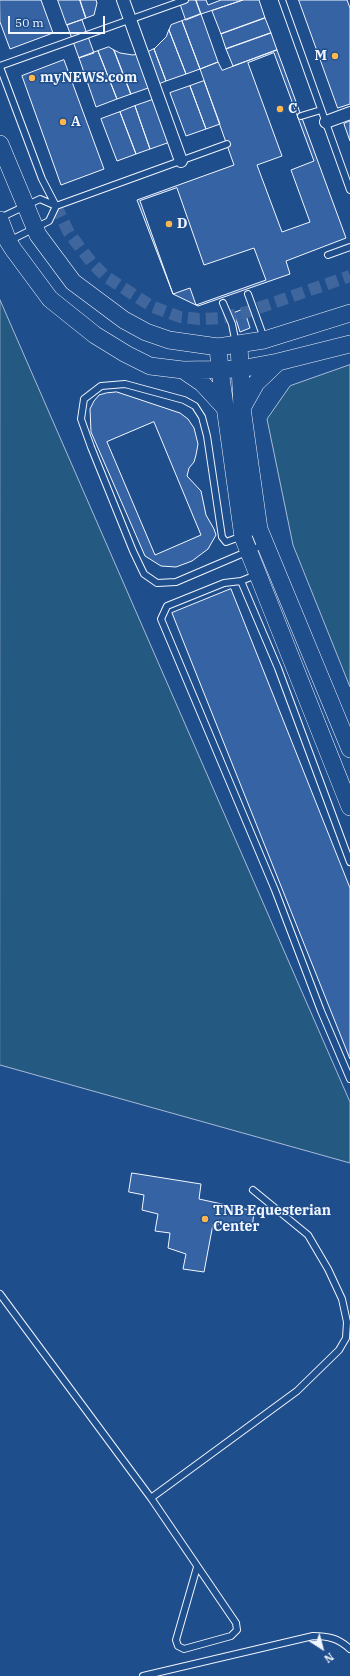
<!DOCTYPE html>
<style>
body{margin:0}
#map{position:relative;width:350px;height:1676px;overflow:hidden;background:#1f4e8c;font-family:"IBM Plex Serif",serif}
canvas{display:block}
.north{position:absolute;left:302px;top:1628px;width:40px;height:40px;-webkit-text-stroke:3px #1f4e8c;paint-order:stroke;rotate:144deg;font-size:11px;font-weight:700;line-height:16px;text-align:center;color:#f2f6ff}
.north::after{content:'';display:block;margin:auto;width:14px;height:18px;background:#f2f6ff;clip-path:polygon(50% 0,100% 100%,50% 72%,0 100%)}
.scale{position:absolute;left:8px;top:16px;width:97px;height:18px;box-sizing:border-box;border:2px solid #f2f6ff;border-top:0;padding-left:5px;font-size:12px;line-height:14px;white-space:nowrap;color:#f2f6ff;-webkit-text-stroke:3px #1f4e8c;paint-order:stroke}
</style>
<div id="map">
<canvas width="350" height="1676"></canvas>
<div class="north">N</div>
<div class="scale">50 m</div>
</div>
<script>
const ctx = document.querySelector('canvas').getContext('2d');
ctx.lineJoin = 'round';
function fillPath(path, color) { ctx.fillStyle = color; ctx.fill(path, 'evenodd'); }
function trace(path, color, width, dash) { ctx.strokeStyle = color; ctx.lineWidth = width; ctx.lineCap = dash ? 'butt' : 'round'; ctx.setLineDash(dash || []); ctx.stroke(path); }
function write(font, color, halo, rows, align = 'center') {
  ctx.font = font + ' "IBM Plex Serif",serif'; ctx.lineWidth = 3; ctx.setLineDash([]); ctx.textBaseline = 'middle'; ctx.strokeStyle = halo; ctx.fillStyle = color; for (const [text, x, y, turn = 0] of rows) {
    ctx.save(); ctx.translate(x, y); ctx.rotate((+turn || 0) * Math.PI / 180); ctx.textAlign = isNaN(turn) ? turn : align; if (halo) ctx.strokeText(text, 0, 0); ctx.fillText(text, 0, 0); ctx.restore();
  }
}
const green = new Path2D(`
 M0 300 350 1102V1163L0 1065Z
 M350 365V687L293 545 267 419 290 386Z`);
const building = new Path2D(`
 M0 0H41L53 33 10 49 0 22Z
 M58 0H80L86 18 67 25Z
 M80 0H96L97 3 94 15 86 18Z
 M179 0H196L201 14 186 20Z
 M196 0H206L208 5 221 0H243L201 14Z
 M243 0H259L265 18 221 34 212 11Z
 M299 0H347L350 8V104L338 108Z
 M201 14 218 62 200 69 182 21Z
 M265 18 271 33 226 49 221 34Z
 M82 20 94 53 79 58 67 25Z
 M182 21 200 69 186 74 169 30 171 25Z
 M169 30 186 74 166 81 154 49 166 37Z
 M271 33 277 50 233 66 226 49Z
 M109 47 114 50 131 94 117 99 98 51Z
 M154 49 166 81 151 87 146 53Z
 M114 50 120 53 133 55 138 54 151 87 131 94Z
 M277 50 346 238 286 261 290 274 198 306 173 294 137 200 234 165 200 69 218 62 222 70Z
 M98 51 117 99 96 107 79 58Z
 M274 53 314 161 291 170 310 222 282 232 257 165 282 156 248 63Z
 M64 60 104 169 61 185 22 76Z
 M204 81 220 124 206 129 190 86Z
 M190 86 206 129 186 136 170 93Z
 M155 99 170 142 150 149 135 106Z
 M135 106 150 149 136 154 120 112Z
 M120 112 136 154 117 161 101 119Z
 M350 121V141L344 124Z
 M177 188 204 265 254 248 266 280 196 305 190 288 173 294 140 201Z
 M244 309 250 328 240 332 234 313Z
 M117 392 180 413 188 419 194 428 198 444 196 455 194 462 189 468 187 476 201 491 206 515 214 529 216 535 208 549 192 561 176 567 161 566 145 556 91 432 90 409 94 401 99 395 106 393Z
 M154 422 201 535 155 555 107 442Z
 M231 589 350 888V1059L172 613Z
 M132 1173 201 1184 199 1199 254 1211 252 1230 213 1224 204 1272 183 1269 186 1254 168 1248 170 1233 155 1231 158 1214 142 1210 144 1195 129 1192Z`);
const streetTunnel = new Path2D(`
 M56 206 69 233 92 263 105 276 151 306 180 317 199 319 221 318 247 312 350 276`);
const lane = new Path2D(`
 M282 0 350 190
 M0 66 185 0
 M0 67 42 179 56 206
 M301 116 321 110
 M0 218 40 199 56 206
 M9 241 49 221 56 206 227 144
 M328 255 350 247
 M248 294 264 338
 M223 303 232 324 236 344
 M259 530 226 542 222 537 207 436 202 417 195 406 184 400 125 384 101 386 84 399 81 419 91 447 133 551 144 574 157 583 176 582 265 544
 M256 575 241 581 224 583 167 606 161 619 275 890 321 1011 350 1079
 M241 581 278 668 350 862
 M0 1294 151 1498 236 1623 237 1630 231 1636 184 1649 178 1646 176 1640 197 1567
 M151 1498 297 1391 339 1350 346 1338 347 1322 342 1299 328 1269 308 1235 253 1190
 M143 1676 313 1636C328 1636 338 1638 350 1649`);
const street = new Path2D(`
 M123 0 181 161
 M326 122 350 113`);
const secondary = new Path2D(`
 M0 144 38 235 73 282 124 320 146 332 169 340 218 347 264 340 350 313
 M0 220 8 241 13 249 50 299 95 335 126 354 150 366 183 370 240 369 278 362 350 344
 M239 345 242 408 259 529 350 749
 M218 347 220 370 243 537 350 807
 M183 370 202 383 225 408
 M242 408 256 383 278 362`);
const markers = [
 [335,56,4,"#ffb74d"],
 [32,78,4,"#ffb74d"],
 [280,109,4,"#ffb74d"],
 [63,122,4,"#ffb74d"],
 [169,224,4,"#ffb74d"],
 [205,1219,4,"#ffb74d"]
];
const poiNames = [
 ["M",327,56,"right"],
 ["myNEWS.com",40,78],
 ["C",288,109],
 ["A",71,122],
 ["D",177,224],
 ["TNB Equesterian",213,1211],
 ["Center",213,1227]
];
fillPath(green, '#245a82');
trace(green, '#a8bbd7', 1);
fillPath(building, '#3563a3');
trace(building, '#f2f6ff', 1);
trace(streetTunnel, '#3f679d', 12, [12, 6]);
trace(lane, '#f2f6ff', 8);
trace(street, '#f2f6ff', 14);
trace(secondary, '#f2f6ff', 18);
trace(lane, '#1f4e8c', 6);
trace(street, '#1f4e8c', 12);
trace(secondary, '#1f4e8c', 17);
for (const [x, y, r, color] of markers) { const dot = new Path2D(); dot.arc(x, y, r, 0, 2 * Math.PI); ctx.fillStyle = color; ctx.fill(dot); trace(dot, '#1f4e8c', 1.5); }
write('bold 14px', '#f2f6ff', '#1f4e8c', poiNames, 'left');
</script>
